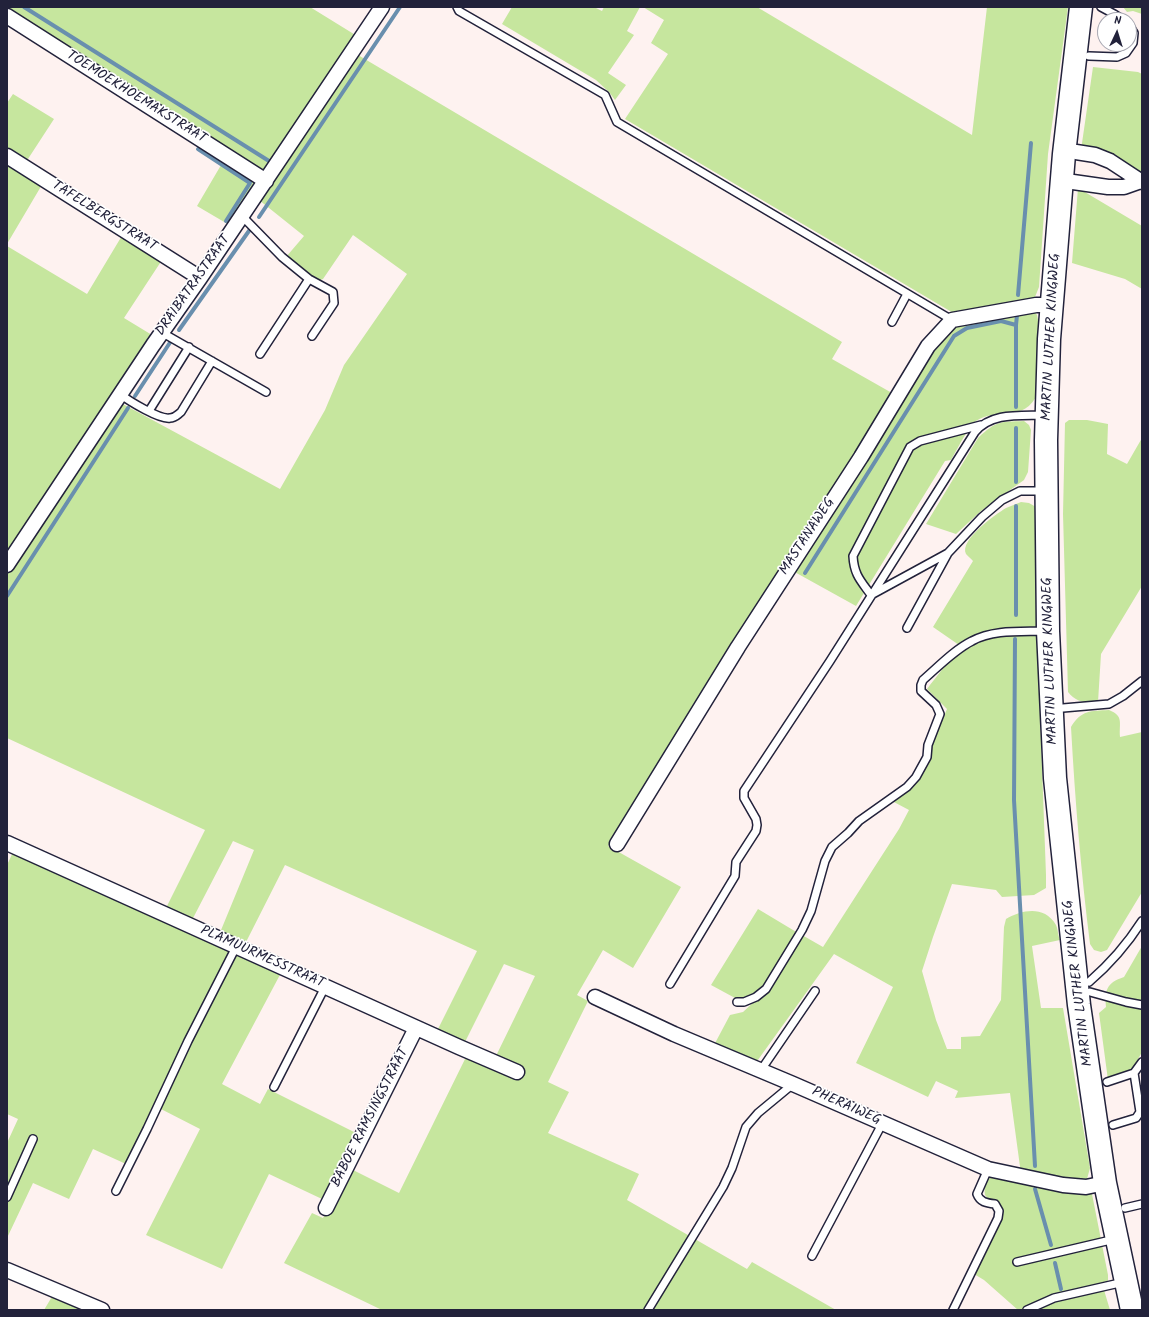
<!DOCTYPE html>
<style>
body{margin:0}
#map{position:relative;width:1149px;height:1317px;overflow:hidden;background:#fef2f0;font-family:Kalam,sans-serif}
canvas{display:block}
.frame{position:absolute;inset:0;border:8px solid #22223b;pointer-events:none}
.north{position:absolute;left:1097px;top:12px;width:40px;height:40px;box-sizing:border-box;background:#fff;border:1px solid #a7a7b1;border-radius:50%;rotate:4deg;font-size:11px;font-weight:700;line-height:16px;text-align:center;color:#22223b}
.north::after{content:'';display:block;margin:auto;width:14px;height:18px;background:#22223b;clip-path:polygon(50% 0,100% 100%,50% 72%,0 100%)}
</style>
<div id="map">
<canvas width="1149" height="1317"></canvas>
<div class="frame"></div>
<div class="north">N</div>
</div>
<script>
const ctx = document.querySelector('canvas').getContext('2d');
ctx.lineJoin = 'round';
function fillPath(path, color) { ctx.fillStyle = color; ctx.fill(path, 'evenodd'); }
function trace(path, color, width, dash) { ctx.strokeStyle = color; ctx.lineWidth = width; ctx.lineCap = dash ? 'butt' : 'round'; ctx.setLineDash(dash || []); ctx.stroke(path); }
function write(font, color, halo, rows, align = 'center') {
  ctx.font = font + ' Kalam,sans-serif'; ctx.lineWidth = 3.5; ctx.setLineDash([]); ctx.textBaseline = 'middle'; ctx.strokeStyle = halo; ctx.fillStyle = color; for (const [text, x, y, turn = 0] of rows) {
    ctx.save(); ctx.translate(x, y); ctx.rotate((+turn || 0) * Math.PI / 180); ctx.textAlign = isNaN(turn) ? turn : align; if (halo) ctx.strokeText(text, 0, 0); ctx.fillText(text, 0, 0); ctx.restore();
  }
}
const green = new Path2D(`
 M7 7H310L357 36 268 169 262 171 7 11Z
 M512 7H594L602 11 604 7H640L627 31 634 35 608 73 626 85 615 100 609 92 596 80 502 24Z
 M643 7H757L972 135 987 7H1068L1048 154 1039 287 1035 297 1031 302 955 314 625 119 668 54 651 43 664 20Z
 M1123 7H1142V14L1133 11 1127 12Z
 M358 55 842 342 832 359 892 393 608 846 681 887 633 968 603 950 577 995 588 1001 548 1082 569 1092 548 1133 639 1174 627 1200 747 1269 752 1262 836 1310H382L284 1263 312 1213 323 1218 349 1168 399 1193 467 1055 495 1058 535 976 504 964 463 1046 436 1033 477 951 285 865 244 946 219 935 254 850 233 841 191 922 165 910 205 830 7 738V575L121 403 280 489 325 410 344 365 407 274 353 235 323 279 318 281 286 257 304 236 259 200Z
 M1093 67 1138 72 1142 74V178L1081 150Z
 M13 94 54 119 26 162 7 150V103Z
 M224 160 257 183 231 226 197 206Z
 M7 163 43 183 7 244Z
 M1078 188 1142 226V289L1125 279 1072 263Z
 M123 234 162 260 124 318 152 335 7 555V246L87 294Z
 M1034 311 1037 315 1038 320V393C1024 424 997 407 976 421 969 425 956 452 951 460L945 461 856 606 791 570 932 347 958 324Z
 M1069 420H1087L1108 424 1107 454 1127 464 1142 438V586L1101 654 1098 702C1086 704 1076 702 1068 692L1063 514 1065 423Z
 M1024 421 1029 425 1031 430 1028 472 1024 480 981 511 956 534 926 524 978 438C997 420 1000 422 1024 421Z
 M1021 502 1029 503 1036 507V628C1008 631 983 629 959 645L933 627 973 561C971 559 968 556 966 554 959 540 996 514 1006 508 1011 506 1016 504 1021 502Z
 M1037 633 1046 875V888L1034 895 1002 897 996 890 952 884 933 937 922 971 936 1020 947 1049H961V1037L980 1036 1001 1000 1004 927 1006 919C1022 910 1044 905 1056 925 1058 929 1058 936 1060 940L1032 946 1041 1008H1063L1090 1168 1087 1179 1080 1182 1021 1174 1010 1093 955 1098 958 1091 936 1081 928 1097 856 1063 893 987 834 954 755 1064 713 1047 730 1015 743 1012 757 999 802 935 823 947 899 829 909 810 892 801 918 778 947 709 927 689C937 676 947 662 960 651 981 633 1011 635 1037 633Z
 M1109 710C1124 716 1119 722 1120 737L1142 732V892L1107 950 1101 952 1094 950 1090 944C1081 872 1075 800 1071 727 1081 710 1091 711 1109 710Z
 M14 850 233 949 126 1164 93 1149 69 1199 33 1183 7 1238V1143L18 1119 7 1114V865Z
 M758 909 798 933 764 987 756 994 743 999 735 998 711 985Z
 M1142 946V1052L1126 1080 1120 1082 1114 1083 1108 1080 1099 1013 1106 1007C1105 990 1106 983 1124 977Z
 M237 950 282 971 222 1084 260 1104 268 1089 356 1133 322 1199 269 1174 222 1269 146 1235 200 1129 159 1108 191 1042Z
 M991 1177 1089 1191 1092 1194 1108 1275V1280L1106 1284 1046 1299 1022 1310H1018L984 1280 974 1274 1003 1216 1000 1204 988 1199 985 1195C984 1188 985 1181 991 1177Z
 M1104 1290 1110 1310H1037L1059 1301Z
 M53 1295 90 1310H44Z`);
const stream = new Path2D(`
 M24 7 269 161
 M198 149 250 183 226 221
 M259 217 400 7
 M1018 295 1031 143
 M179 330 251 228
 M135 396 171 341
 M1016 407V325L1017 315
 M1016 482V428
 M1016 506V615
 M805 573 954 336 967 328 1001 321 1016 325
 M7 596 128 408
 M1015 639 1014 800 1035 1166
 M1035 1189 1051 1245
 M1055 1263 1061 1289`);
const lane = new Path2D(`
 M457 7 459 11 605 95 617 122 952 320
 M1101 7 1114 14 1123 20
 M1089 56 1117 57 1126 53 1133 43 1134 33 1129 25
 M242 216 282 257 309 279 333 292 334 303 312 336
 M892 322 907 294
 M161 332 266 392
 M260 354 309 279
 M120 394C129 401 160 420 170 418 175 418 177 415 181 412L212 361
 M149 411 189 347
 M948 553 871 595C861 581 854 575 853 556L910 447 920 441 981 425
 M907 628 948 553 982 517 1002 500 1020 491H1044
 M1063 708 1109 704 1123 696 1142 681
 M1089 982C1111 963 1126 946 1142 921
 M670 984 735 876 736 862 756 831 757 825 756 819 744 798V791L830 661 975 432C992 412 1020 416 1045 415
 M1090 992 1126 1002 1142 1005
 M737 1002H744L756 997 766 989 802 930 811 911 825 861 832 847 848 833 859 821 907 787 916 777 927 757 928 745 940 714 936 705 921 691V685L923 680C938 667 954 650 972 641 994 629 1022 632 1046 631
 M761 1070 815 991
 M1107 1082 1134 1073 1142 1062
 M274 1087 325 987
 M1113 1125 1136 1118 1140 1112 1134 1073
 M116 1191 147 1129 188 1041 236 947
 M7 1197 33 1139
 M1125 1208 1142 1204
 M812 1256 882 1124
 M1017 1262 1115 1239
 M648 1310 723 1187 732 1168 746 1127 758 1113 793 1084
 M953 1310 998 1218 999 1211 995 1204C986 1203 980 1202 977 1194L988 1169
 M1027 1310 1054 1298 1124 1282`);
const street = new Path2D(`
 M7 16 266 181
 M1076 152 1095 155 1110 161 1142 182
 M7 156 200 278
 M1073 182 1108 187H1124L1141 181
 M7 565 153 345 200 278 382 7
 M7 843 459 1047 517 1072
 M617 844 738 647 861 457 928 346 952 320 1036 305H1052
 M595 997 674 1034 793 1084 988 1169 1063 1185 1086 1187 1105 1183
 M326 1208 416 1028
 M7 1270 102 1310`);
const primary = new Path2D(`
 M1081 7 1064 154 1049 339 1046 440 1048 631 1055 778 1079 1005 1105 1183 1132 1310`);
const streetNames = [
 ["TOEMOEKHOEMAKSTRAAT",136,98,32],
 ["TAFELBERGSTRAAT",104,217,32],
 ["DRAIBATRASTRAAT",194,286,-55],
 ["MARTIN LUTHER KINGWEG",1052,337,-87],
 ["MASTANAWEG",808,537,-57],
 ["MARTIN LUTHER KINGWEG",1051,661,-92],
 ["PLAMUURMESSTRAAT",262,958,24],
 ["MARTIN LUTHER KINGWEG",1079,983,-97],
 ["PHERAIWEG",846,1107,24],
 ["BABOE RAMSINGSTRAAT",371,1118,-63]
];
fillPath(green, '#c6e69e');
trace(stream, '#698fae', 4);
trace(lane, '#22223b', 10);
trace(street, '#22223b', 17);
trace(primary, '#22223b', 25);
trace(lane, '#fff', 7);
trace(street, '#fff', 14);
trace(primary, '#fff', 22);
write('14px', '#22223b', '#fff', streetNames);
</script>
